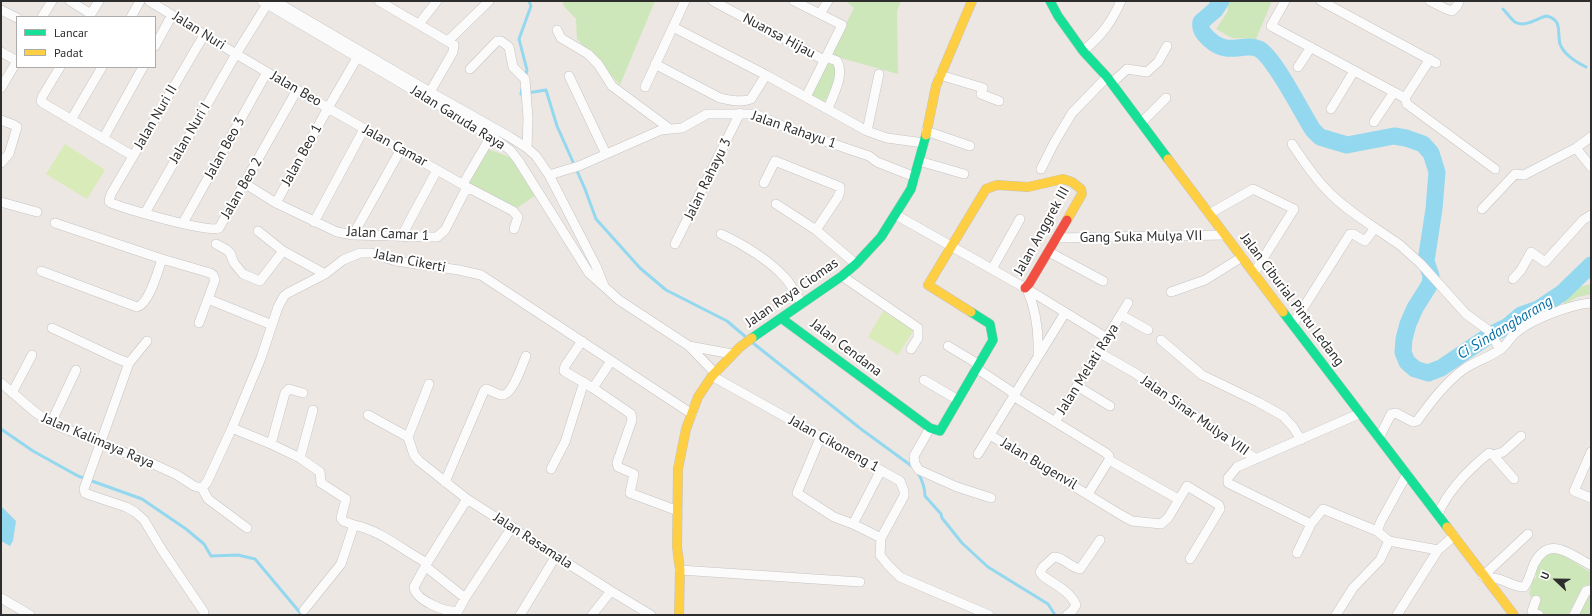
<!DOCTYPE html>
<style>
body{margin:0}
#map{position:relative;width:1592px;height:616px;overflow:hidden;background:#ece7e2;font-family:"PT Sans",sans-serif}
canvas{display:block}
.frame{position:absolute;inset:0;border:2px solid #2d2d2d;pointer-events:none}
.legend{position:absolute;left:16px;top:16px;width:140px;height:52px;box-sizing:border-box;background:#fff;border:1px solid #ababab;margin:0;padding:5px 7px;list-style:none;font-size:12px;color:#2d2d2d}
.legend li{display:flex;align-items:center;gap:8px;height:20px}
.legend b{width:20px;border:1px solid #ababab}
.north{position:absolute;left:1536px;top:560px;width:40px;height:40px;-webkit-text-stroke:3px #fff;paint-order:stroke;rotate:292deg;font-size:11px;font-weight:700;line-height:16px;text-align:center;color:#2d2d2d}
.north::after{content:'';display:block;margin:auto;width:14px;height:18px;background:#2d2d2d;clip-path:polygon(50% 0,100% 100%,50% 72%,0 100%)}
</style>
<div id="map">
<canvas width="1592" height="616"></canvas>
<div class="frame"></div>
<ul class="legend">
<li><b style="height:5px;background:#16e098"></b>Lancar</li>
<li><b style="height:5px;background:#ffcf43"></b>Padat</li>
</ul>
<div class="north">U</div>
</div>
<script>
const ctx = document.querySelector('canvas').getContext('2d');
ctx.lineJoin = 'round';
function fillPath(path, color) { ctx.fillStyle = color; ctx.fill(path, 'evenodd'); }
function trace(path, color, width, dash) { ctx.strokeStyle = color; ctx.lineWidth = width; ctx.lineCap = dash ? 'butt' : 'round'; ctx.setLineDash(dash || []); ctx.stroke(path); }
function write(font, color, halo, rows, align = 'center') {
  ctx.font = font + ' "PT Sans",sans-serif'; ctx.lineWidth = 4; ctx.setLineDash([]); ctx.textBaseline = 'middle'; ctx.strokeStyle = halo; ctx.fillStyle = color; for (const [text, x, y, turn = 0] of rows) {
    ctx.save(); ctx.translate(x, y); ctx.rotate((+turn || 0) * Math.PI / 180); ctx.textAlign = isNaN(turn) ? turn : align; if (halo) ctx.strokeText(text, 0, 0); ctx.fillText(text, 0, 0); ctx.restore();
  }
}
const green = new Path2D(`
 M563 1H655L620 85 577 39 576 19 563 5Z
 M846 1H901L897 11 898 74 830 55 854 8Z
 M1228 1H1272L1256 39 1232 38 1216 29 1228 11Z
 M826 62 835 66C838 79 829 92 824 103L810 97Z
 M485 148 518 160 539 193 517 208 468 183Z
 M1591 284V294L1578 297 1564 304C1563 289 1580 287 1591 284Z
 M1546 553C1569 552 1572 563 1591 572V586L1585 585 1582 588 1568 615H1539L1536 604 1529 594 1533 579 1536 578V568Z
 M1591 594V615H1577L1588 595Z`);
const pitch = new Path2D(`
 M65 144 105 170 87 199 46 174Z
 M883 311 914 330 898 355 868 337Z`);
const water = new Path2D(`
 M1 506 16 521 13 541 10 546 1 541Z`);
const stream = new Path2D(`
 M1503 9C1507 13 1511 19 1515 22 1524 28 1538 18 1546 16 1563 19 1557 33 1560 44 1564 55 1576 62 1586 67
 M525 77 527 70 519 39 531 6 529 1
 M522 89 521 94 546 90 557 126 585 189 596 219 640 268 666 290 727 321 747 338
 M753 343 861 429 913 467
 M1 429 33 451 78 476 142 499 186 529 204 544 211 556 238 555 255 559 302 615
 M918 473C922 479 925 489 925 496L941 514 942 518 962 543 988 567 1048 604 1055 615`);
const river = new Path2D(`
 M1221 1 1215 10 1201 22C1198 33 1216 47 1226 48 1236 50 1248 44 1259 49 1275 58 1302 113 1313 130L1320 137 1347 145 1394 136 1406 138 1423 144 1431 153 1437 172 1434 209 1426 261 1431 276 1430 284 1415 308 1408 324 1404 339 1403 352 1407 362 1415 369 1428 373 1441 368 1490 335 1508 326 1521 315 1538 309 1562 293 1591 265`);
const street = new Path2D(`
 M70 1 91 14
 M149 1 236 54 328 108 467 187 513 211 518 217 514 229
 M262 1 491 136 510 150 518 160 589 273 619 300 689 346 715 373
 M275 1 430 92 510 137 527 148 536 156 549 175 596 266 604 286
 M379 1 454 45 453 52 430 92
 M713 1 824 60
 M794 1 842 25 806 97
 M1285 1 1271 26 1405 98 1407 104 1495 169
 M1321 1 1436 63
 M1430 1 1446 9 1452 11 1457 6 1459 1
 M1 10 17 18
 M820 14 828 1
 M42 17 52 1
 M89 17 99 1
 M131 17 140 1
 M419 24 437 1
 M673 27 766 75 867 131 887 138 924 143
 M557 30 561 38 588 54 598 64 612 86 670 129
 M204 35 111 194 109 201 111 203C127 209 207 233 219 228L297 90
 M448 41 489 1
 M155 46 172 15
 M1083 51C1102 35 1111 23 1121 1
 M1 52 17 61
 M826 57 837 61C845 75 833 95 828 109
 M655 64 720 98C729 100 742 103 751 99L766 75
 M60 67 42 97 41 101 43 103 133 156
 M1298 67 1311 47
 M470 69 497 41H501L509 47 513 67 525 79 528 118 527 148
 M940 75 983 88 981 94 999 101
 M569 76 606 154
 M1112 83 1127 69 1147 72 1158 62 1167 46
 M645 87 685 1
 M1 88 17 61
 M1405 98 1430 59
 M1331 109 1354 71
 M1 120 14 125 17 127 9 154 1 163
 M71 120 102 67
 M1374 122 1394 92
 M1141 123 1166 98
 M867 131 879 74
 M926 131 970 146
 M1591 137 1576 148 1591 167
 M103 139 143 67
 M1292 144C1303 160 1313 176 1326 189 1339 204 1359 217 1375 228
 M919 161 964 174
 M1041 169 1054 143 1072 113 1107 77
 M549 175 579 166 661 130 682 128 707 114H755L792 130 869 156 877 162 915 177
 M244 183 276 203 337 232 353 235 432 237H437L445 230 467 187
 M764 183 775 161 840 187V191L838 197 816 230
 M463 184 491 136
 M1 202 37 212
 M276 203 328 108 357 58
 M776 204 816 230 856 264
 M1482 209 1515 174 1524 175 1576 148
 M145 213 236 54 269 1
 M1209 214 1253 189 1294 209 1254 273
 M896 215 1027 289 1107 338
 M314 222 364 129
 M55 223 162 259
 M183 223 267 72
 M258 231 283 251 325 274
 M721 234C743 244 771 261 787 280 793 288 797 296 802 304
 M353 235 401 149
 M401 237 437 170
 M1057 238 1225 235
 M216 244 227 250 230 253 234 263 243 274 260 281 283 251
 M675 244 740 113
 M1049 252 1103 281
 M992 269 1020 219
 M41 271 137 307C149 304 158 271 162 259L210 273 213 275 215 280 199 323
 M842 276 918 328V338L911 349
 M1513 279 1521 270 1531 252 1545 262 1583 220 1591 215
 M1027 289C1036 310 1039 331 1038 354
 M1171 292 1205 280 1242 257
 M208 299 272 325
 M1121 315 1148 330
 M1293 324 1350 234H1353L1365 241 1375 228 1400 245 1421 264 1466 314 1488 330 1500 349
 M52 328 118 359 129 363 84 489 85 493 90 495 126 507 135 512 144 520 162 550 204 612
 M1161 340 1202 375 1258 402 1283 416 1293 427 1301 440
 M582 341 565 366 564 371 593 388 631 414 632 420 617 463 618 467 634 474 630 493 678 511
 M689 346 732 354
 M948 346 978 364
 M1098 352 1135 373 1256 459
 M129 363 147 341
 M976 368 1015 394
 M712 376 900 481 904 491V496L881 538 880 555 888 565 900 577 989 615
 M924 380 958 400
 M1 383 35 412 51 423 151 463 177 475 194 486 202 488
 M1077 386 1110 406
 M593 388 611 361
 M12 393 32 355
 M1013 396 1106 453 1109 456V460
 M368 415 408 437 414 455 419 461 467 499 611 591 651 615
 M1055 422 1128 303
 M51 423 76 370
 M232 428 271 444 285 393 289 389 303 393
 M930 428 914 456 915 464 919 470 957 487 991 498
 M990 435 1121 515 1132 521 1161 524 1168 518 1187 486 1219 505 1220 509 1190 559
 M821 436 797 493 834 517 853 524
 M408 437 429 384
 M1379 438 1391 414 1396 413 1413 422 1417 421C1431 402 1445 383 1464 369 1476 361 1490 357 1501 349 1508 344 1511 335 1518 331 1533 319 1572 304 1591 303
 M271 444 300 458 313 410
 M1591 452 1574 491 1591 498
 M978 454 1065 313
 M1493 455 1514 479
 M300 458 320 472 321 483 346 499 341 518 343 521 354 525
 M1109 460 1178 499
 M551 469 565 442 584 382
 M1407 474 1381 521 1377 531 1389 541 1438 550
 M445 482 484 391 486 389C491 390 496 394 501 395 512 397 522 365 526 356
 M202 488 207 482 232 428 261 358 278 307 284 296 288 293 325 274 343 260 360 253H371L396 261 459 270 481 275 692 414
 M202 488 208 499 247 528
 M1088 494 1109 460
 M1438 514C1449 489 1468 470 1489 453L1493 455 1503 452 1521 436
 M1311 524 1230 484 1228 483V478L1237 467 1361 413
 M881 538 853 524 881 470
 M1297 553 1311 524 1323 509 1377 531
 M425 566 465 598 512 527
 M680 570 860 582
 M1483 576 1528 534
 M1485 578C1503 576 1510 587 1524 587 1529 581 1531 571 1534 564 1549 534 1570 555 1591 565
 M1 598 30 615
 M465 598 458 611C446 613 415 600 414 587L427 563 467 499
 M1536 600 1532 611 1534 613 1539 615
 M304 610 341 564 354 525C382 531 402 550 427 563
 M520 615 556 556
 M592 615 611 591
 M1067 615 1072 611 1076 605C1071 592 1054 584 1043 576L1040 572 1043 567 1054 557C1064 557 1069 567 1080 569L1100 540
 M1336 615 1353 588 1380 560 1389 541
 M1397 615 1438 550 1454 536
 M1574 615 1586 591 1589 590 1591 591`);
const fast = new Path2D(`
 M1050 1 1058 16 1083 51 1107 77 1168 159
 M1283 312 1447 527
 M781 318 930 428 940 431 993 340 990 324 971 312
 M752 338 842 276 856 264 881 237 911 189 926 135`);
const slow = new Path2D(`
 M926 135 936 86 972 1
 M1168 159 1283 312
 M971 312 928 285 986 189 997 185 1028 187 1063 179 1072 182 1081 189 1082 194 1067 220
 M1447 527 1514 615
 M679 615 680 570 677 547 678 469 686 429 698 397 712 376 740 347 752 338`);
const jam = new Path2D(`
 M1025 288 1029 284 1067 220`);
const streetNames = [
 ["Jalan Nuri",199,31,32],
 ["Nuansa Hijau",779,36,28],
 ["Jalan Beo",296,89,30],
 ["Jalan Nuri II",156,117,-60],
 ["Jalan Garuda Raya",458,118,32],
 ["Jalan Rahayu 1",794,130,19],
 ["Jalan Nuri I",190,133,-60],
 ["Jalan Camar",395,146,29],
 ["Jalan Beo 3",225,148,-61],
 ["Jalan Beo 1",302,155,-61],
 ["Jalan Rahayu 3",708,179,-64],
 ["Jalan Beo 2",242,188,-60],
 ["Jalan Anggrek III",1042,231,-61],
 ["Jalan Camar 1",388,234,3],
 ["Gang Suka Mulya VII",1141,237,-1],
 ["Jalan Cikerti",410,261,11],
 ["Jalan Raya Ciomas",792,293,-35],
 ["Jalan Ciburial Pintu Ledang",1292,300,53],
 ["Jalan Cendana",846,348,37],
 ["Jalan Melati Raya",1088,369,-58],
 ["Jalan Sinar Mulya VIII",1195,416,35],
 ["Jalan Kalimaya Raya",98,441,23],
 ["Jalan Cikoneng 1",834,444,29],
 ["Jalan Bugenvil",1039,464,31],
 ["Jalan Rasamala",533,541,33]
];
const waterNames = [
 ["Ci Sindangbarang",1505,328,-31]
];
fillPath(green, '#cde7ba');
fillPath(pitch, '#d9ebb8');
fillPath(water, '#94d8ef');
trace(stream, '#94d8ef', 3);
trace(river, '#94d8ef', 17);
trace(street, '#c5c3c3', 10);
trace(fast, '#c5c3c3', 10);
trace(slow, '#c5c3c3', 10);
trace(jam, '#c5c3c3', 10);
trace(street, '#fcfbfb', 9);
trace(fast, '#16e098', 9);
trace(slow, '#ffcf43', 9);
trace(jam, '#f24e42', 9);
write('14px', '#2d2d2d', '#fff', streetNames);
write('italic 15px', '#0770a6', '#fff', waterNames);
</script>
